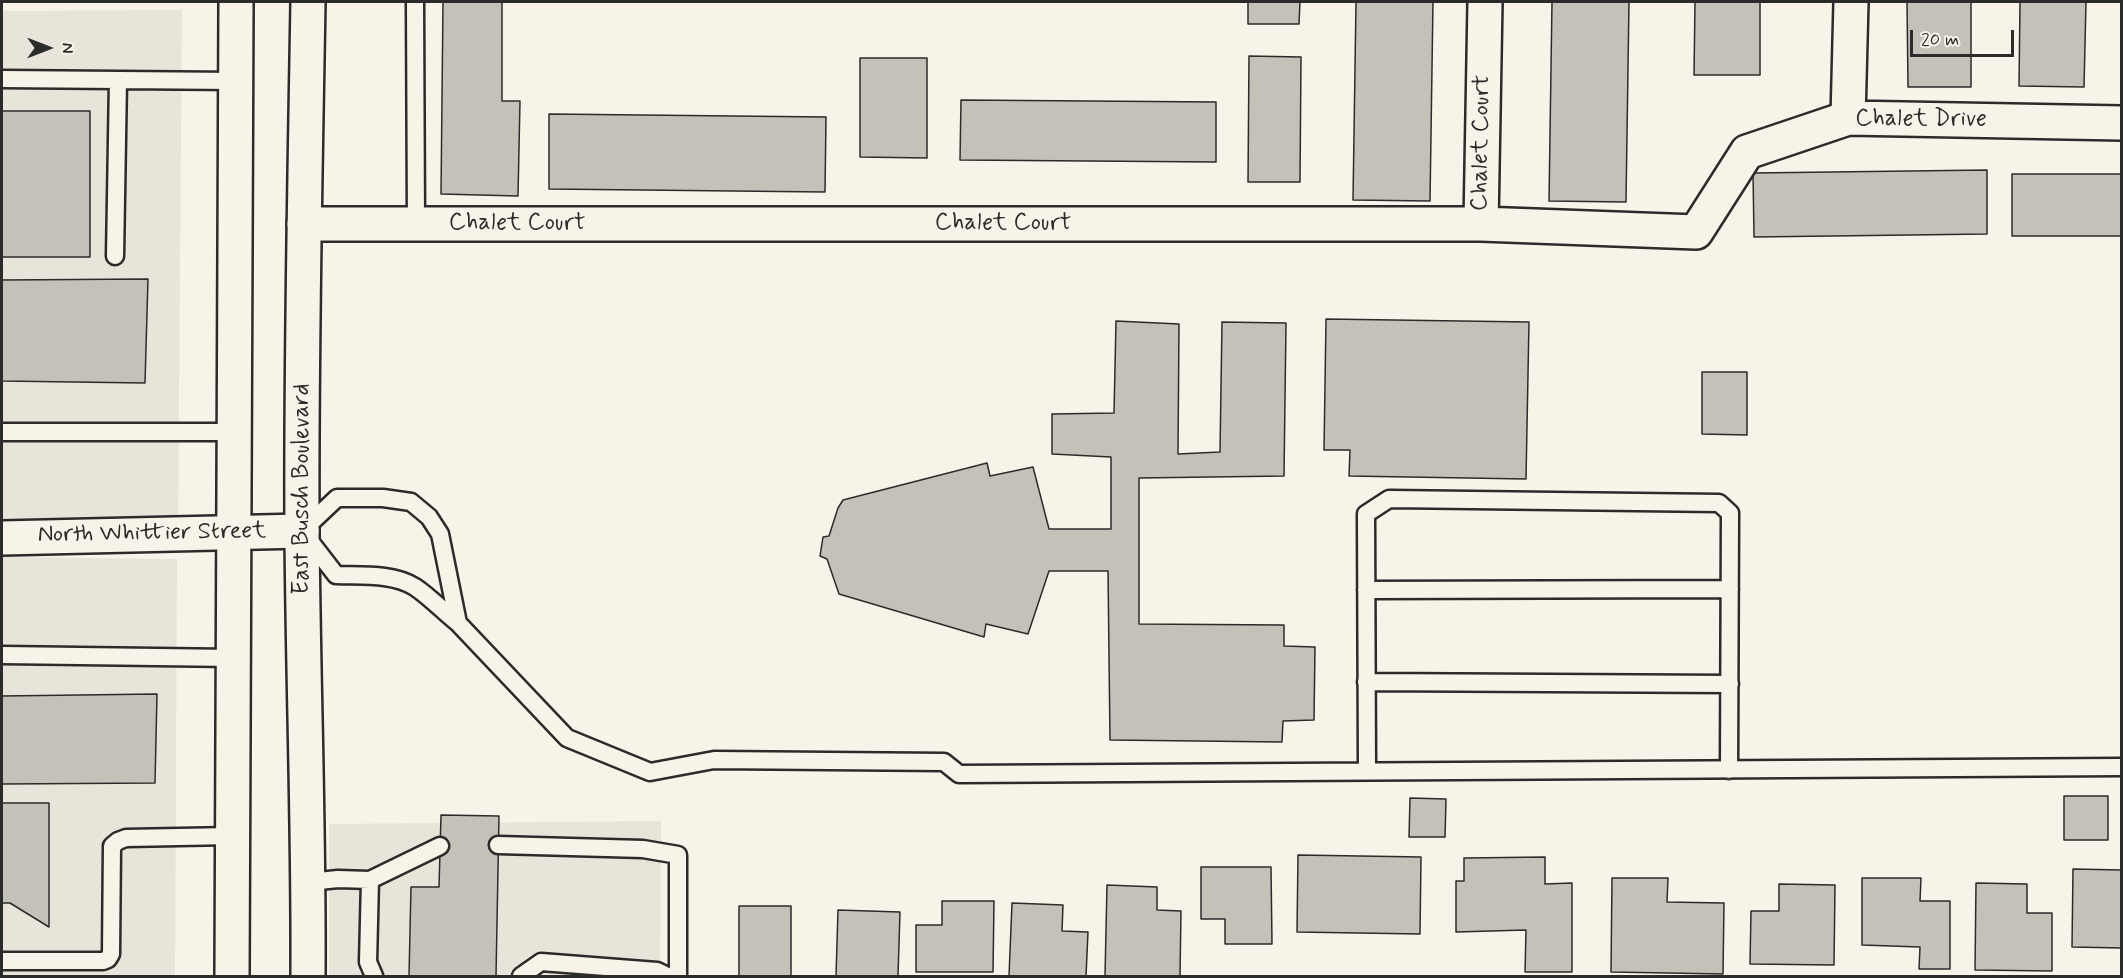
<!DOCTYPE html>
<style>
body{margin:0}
#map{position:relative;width:2123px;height:978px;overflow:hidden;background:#f7f3e8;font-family:Mynerve,sans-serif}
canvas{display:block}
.frame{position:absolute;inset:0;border:3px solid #2b2b2b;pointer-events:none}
.north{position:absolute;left:18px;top:18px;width:60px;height:60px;-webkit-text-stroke:4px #f7f3e8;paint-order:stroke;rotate:90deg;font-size:16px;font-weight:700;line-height:24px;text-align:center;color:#2b2b2b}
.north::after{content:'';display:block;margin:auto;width:21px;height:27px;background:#2b2b2b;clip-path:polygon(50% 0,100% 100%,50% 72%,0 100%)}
.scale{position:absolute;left:1910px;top:30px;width:104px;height:27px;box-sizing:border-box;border:3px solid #2b2b2b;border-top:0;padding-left:8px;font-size:18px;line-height:21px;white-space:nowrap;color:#2b2b2b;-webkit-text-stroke:4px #f7f3e8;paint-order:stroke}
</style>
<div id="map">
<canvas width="2123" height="978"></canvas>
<div class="frame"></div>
<div class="north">N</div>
<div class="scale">20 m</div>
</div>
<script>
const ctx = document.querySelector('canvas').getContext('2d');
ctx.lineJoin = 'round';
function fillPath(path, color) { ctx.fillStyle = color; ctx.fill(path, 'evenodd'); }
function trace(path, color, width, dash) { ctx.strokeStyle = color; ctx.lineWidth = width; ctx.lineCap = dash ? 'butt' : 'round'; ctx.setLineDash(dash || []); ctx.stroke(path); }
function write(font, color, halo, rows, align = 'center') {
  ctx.font = font + ' Mynerve,sans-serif'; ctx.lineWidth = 4.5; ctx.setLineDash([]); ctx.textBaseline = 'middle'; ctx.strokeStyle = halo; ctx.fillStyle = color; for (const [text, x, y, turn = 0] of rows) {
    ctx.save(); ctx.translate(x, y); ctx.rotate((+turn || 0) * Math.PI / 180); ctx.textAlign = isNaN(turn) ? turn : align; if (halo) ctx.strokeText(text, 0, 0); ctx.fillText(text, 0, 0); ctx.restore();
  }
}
const built = new Path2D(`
 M182 10 178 523 2 522V11Z
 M2 557 177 559 175 976H2Z
 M661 821 660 976H329V824Z`);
const building = new Path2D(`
 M443 2H502V101H520L518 196 441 194Z
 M1248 2H1300L1299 24H1248Z
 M1356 2H1433L1430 201 1353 200Z
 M1552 2H1629L1626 202 1549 201Z
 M1695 2H1760V75H1694Z
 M1907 2H1971V87H1908Z
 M2020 2H2086L2084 87 2019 86Z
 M1249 56 1301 57 1300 182H1248Z
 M860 58H927V158L860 157Z
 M961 100 1216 102V162L960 160Z
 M2 111H90V257H2Z
 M549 114 826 117 825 192 549 189Z
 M1987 170V234L1754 237 1753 173Z
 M2012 174H2122V236H2012Z
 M148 279 145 383 2 381V280Z
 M1326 319 1529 322 1526 479 1349 476 1350 450H1324Z
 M1116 321 1179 324 1178 454 1220 452 1222 322 1286 323 1284 476 1139 478V624L1284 625V646L1315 647 1314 720 1283 721 1282 742 1110 740 1108 571H1049L1028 634 986 624 984 637 839 594 827 559 820 556 823 537 829 536 838 508 843 500 987 463 990 476 1033 467 1049 529H1111V457L1052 454V414L1114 413Z
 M1702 372H1747V435L1702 434Z
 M157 694 155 783 2 784V696Z
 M2064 796H2108V840H2064Z
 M1410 798 1446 799 1445 837H1409Z
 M2 803H49V927L10 903H2Z
 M441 815 499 816 496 976H409L411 887H439Z
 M1298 855 1421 857 1420 934 1297 932Z
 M1545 857V884L1572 883V972H1525L1526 930 1456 932V881H1464V858Z
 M1201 867H1271L1272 944H1225V919H1201Z
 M2073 869 2122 870V948L2072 947Z
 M1612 878H1668L1667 902 1724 903 1723 974 1611 972Z
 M1862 878H1921L1920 901H1950V969H1919L1920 947 1862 945Z
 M1976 883 2027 884V913H2052V971L1975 970Z
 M1779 884 1835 885 1834 965 1750 964 1751 911H1779Z
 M1107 885 1157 887V910L1181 911 1180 976H1105Z
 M942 901H994L993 972H916V925H942Z
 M1012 903 1063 905 1062 931 1088 932 1086 976H1009Z
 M739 906H791V976H739Z
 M838 910 900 912 898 976H836Z`);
const service = new Path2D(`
 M415 2 416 224
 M2 79 236 81
 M115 256 118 80
 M2 432H234
 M1366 590 1730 589
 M458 623C444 612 430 597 415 587 393 573 361 576 336 575L302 531 337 498H383L411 502 429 517 440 534 458 623 567 738 650 772 714 760 944 762 959 774C1346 772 1734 771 2122 767
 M2 655 234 658
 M1366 682 1730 684
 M1367 771 1366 514 1389 499 1719 503 1730 513 1729 770
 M498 845 643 849 678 855V976
 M370 880 440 846
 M309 882 338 879 370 880 368 962 374 976
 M2 961H103L108 959 111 954 112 846 118 841 126 838 232 836
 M521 976 541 962 657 971 667 976`);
const minor = new Path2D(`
 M1848 118 1851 2
 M304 224H1481L1696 232 1747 152 1848 118 2122 123
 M1481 224 1485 2
 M2 538 302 531`);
const primary = new Path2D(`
 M308 2C305 178 301 354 302 531 303 679 309 828 308 976
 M232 976 236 2`);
const streetNames = [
 ["Chalet Drive",1921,120],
 ["Chalet Court",1482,143,-89],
 ["Chalet Court",517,224],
 ["Chalet Court",1003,224],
 ["East Busch Boulevard",303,489,-90],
 ["North Whittier Street",152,534,-1]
];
fillPath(built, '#e8e4da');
fillPath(building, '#c4c1b9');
trace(building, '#2b2b2b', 1.5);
trace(service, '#2b2b2b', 21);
trace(minor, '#2b2b2b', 38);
trace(primary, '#2b2b2b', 38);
trace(service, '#f7f3e8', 16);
trace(minor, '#f7f3e8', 33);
trace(primary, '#f7f3e8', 33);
write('24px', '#2b2b2b', '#f7f3e8', streetNames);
</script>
